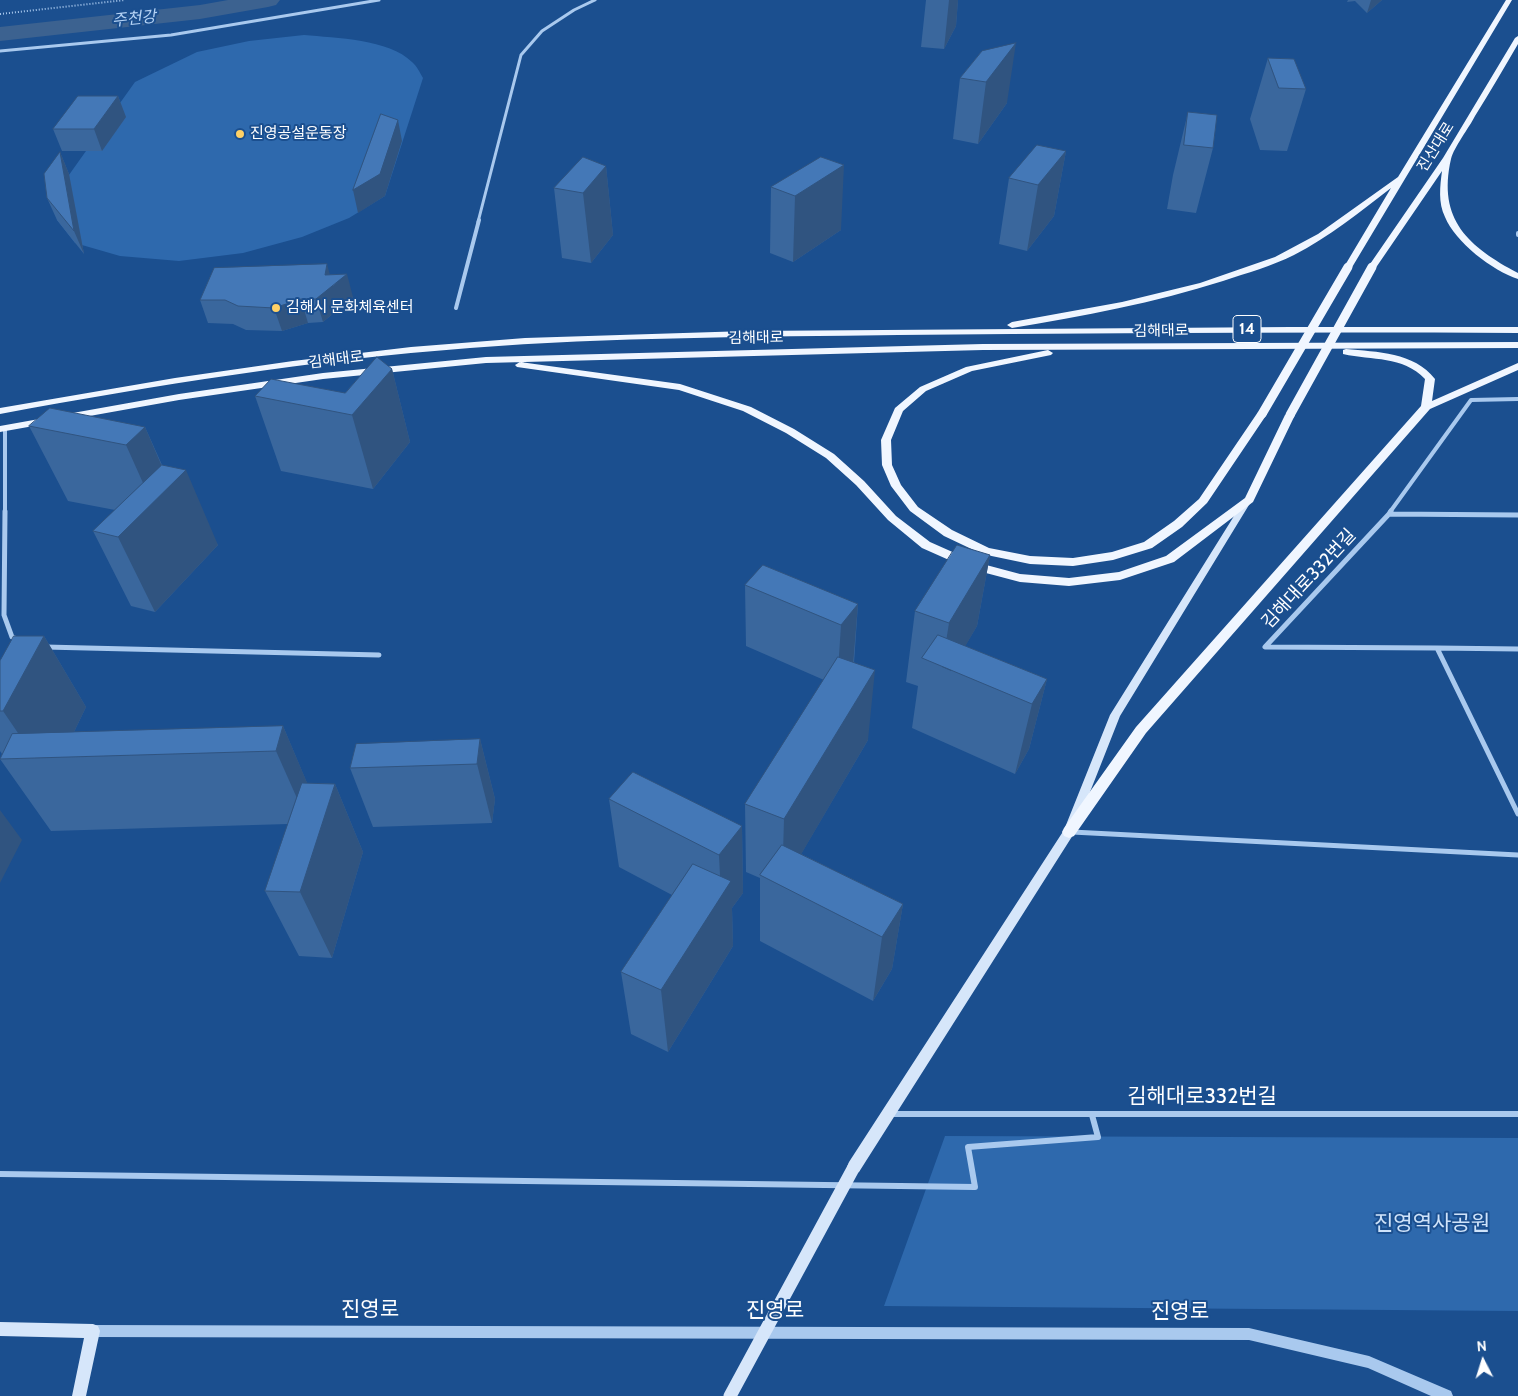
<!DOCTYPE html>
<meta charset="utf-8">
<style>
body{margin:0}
#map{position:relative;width:1518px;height:1396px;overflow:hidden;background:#1b4f8f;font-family:Cabin,sans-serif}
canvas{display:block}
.north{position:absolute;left:1458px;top:1336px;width:50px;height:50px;-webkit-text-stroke:4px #1b4f8f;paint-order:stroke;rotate:355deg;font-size:14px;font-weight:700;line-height:20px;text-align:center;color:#fff}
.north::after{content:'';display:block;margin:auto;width:18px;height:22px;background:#fff;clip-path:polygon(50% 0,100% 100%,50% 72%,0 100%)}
</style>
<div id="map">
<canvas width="1518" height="1396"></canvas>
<div class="north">N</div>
</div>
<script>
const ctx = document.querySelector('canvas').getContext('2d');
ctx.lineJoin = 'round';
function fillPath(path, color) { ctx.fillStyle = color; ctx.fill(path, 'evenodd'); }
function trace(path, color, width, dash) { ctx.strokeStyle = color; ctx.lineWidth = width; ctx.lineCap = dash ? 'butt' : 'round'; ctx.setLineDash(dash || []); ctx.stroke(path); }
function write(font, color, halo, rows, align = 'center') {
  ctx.font = font + ' Cabin,"Noto Sans KR",sans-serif'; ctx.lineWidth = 4; ctx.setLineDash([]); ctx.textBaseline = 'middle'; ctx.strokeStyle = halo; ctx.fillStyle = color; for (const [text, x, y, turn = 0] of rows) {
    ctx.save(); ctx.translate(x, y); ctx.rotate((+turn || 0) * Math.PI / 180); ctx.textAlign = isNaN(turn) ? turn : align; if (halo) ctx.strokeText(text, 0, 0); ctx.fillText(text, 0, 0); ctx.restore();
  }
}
const green = new Path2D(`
 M304 35C336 38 389 39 412 62 417 66 420 73 423 78L385 196 349 218 302 237 243 253 179 261 120 256 75 243 57 220 54 196 86 151H62L86 117H110L135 82 197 52 249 41Z
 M945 1136 1518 1138V1311L884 1306Z`);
const river = new Path2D(`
 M228 0H280L276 5 268 7 200 19 0 41V27L200 5Z`);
const path = new Path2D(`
 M0 14 125 0`);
const minorFar3 = new Path2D(`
 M0 51 171 35 379 0
 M478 222 521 55 542 31 574 10 595 0`);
const minorFar2 = new Path2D(`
 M1518 233V235
 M456 308 479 220
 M5 512V428
 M1390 512 1471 400 1518 399`);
const minorFar1 = new Path2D(`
 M5 511 4 615 12 637 17 639
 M1391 511 1389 514 1518 515
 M1389 514 1265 647 1437 648 1518 814
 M45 647 379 655
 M1437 648 1518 649
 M1072 832 1518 855`);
const minor = new Path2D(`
 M889 1114H1518
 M0 1174 975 1187 968 1147 1098 1137 1092 1115`);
const tertiary = new Path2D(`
 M93 1325 1249 1328 1369 1356 1451 1391 1453 1396H1431L1368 1368 1249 1340 93 1337 89 1335 87 1331 89 1327Z`);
const secondary = new Path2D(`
 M1248 497 1252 500 1120 716 1073 835 859 1172 854 1174 849 1172 847 1167 849 1162 1064 830 1110 715 1244 500Z
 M0 1322 93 1324 98 1326 100 1331 86 1396H72L84 1338 0 1336Z`);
const primary = new Path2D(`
 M1506 0H1512L1351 269 1344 267 1391 188C1360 212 1329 237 1294 255 1272 266 1247 273 1223 281 1154 303 1083 316 1012 328L1007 325 1012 322 1122 302 1200 283 1275 257 1318 234 1398 177Z
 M1518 36V44C1504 68 1490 92 1475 116 1469 128 1454 147 1451 159 1437 220 1469 247 1518 273V279C1493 271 1455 242 1445 217 1438 203 1440 186 1442 171L1375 269H1369L1368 267 1443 158 1515 38Z
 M1291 327H1518V333C1311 332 1105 333 898 335 755 337 612 337 470 348 312 360 156 385 0 414V408L175 378 293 361 411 347 525 338 747 331Z
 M1518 342V348L983 350 486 363 323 379 179 400 0 432V426L179 394 323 373 486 357 983 344Z
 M1346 349C1377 352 1414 352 1435 379L1432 401 1518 363V370L1430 409 1146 733 1074 836 1069 838 1064 836 1062 832 1064 828 1136 727 1421 406 1425 379C1402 355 1373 361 1343 354V350Z
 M1048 350 1053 353 1051 355 972 371 926 391 903 411 891 440 892 465 901 485 918 507 952 530 989 548 1030 556 1073 558 1112 552 1144 542 1174 521 1199 499 1258 412 1262 411 1267 414 1207 503 1182 527 1152 548 1113 560 1073 566 1030 564 982 554 944 536 910 511 891 486 882 465 881 440 895 408 920 387 966 367Z
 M520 362 680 384 751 407 794 429 834 454 864 481 896 516 930 542 975 562 1020 574 1069 578 1119 572 1166 556 1245 498 1285 415 1290 412 1295 415 1253 502 1174 562 1120 580 1069 586 1020 582 967 568 922 548 888 520 856 485 826 458 786 433 743 411 679 390 517 367 515 365Z`);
const secondaryBridge = new Path2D(`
 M730 1396 854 1167`);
const primaryBridge = new Path2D(`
 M1262 414 1348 267
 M1290 415 1372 267`);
const wall = new Path2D(`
 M926 0H958L956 26 944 49 921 47Z
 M1348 0H1394H1382L1367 13 1355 1 1347 2Z
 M982 51 1007 103 978 144 953 139 960 78Z
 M1268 58 1306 89 1287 151 1260 150 1250 119Z
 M118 96 126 117 102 151H62L53 129Z
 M1188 112 1213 148 1196 213 1167 209 1173 175Z
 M1066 151 1054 216 1027 251 999 244 1009 178Z
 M60 152 69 174 84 254 57 220 47 198Z
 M821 157 841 230 793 262 770 253 771 187Z
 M606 166 613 235 591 263 562 258 554 188Z
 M330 275 353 297 323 322 308 323 282 331 246 330 233 324 208 323 200 300Z
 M392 369 410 442 373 489 281 471 255 396 345 393Z
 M29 426 145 427 162 465 218 545 155 612 131 606 93 531 115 510 68 501Z
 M990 555 977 626 965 646 1047 679 1029 749 1015 774 912 728 918 686 906 682 915 611Z
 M745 585 858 604 854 663 868 740 801 854 903 904 892 969 873 1001 760 941V878L746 872 745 804 824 680 746 646Z
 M44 636 86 707 74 732 283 726 307 783 335 784 363 852 332 958 299 956 265 891 288 824 51 831 0 759 2 754 0 751V661Z
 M480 739 495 799 492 823 373 827 350 768Z
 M609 799 742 826 743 893 732 908 733 946 668 1052 631 1034 621 972 672 895 619 867Z`);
const shadedWall = new Path2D(`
 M949 0H958L956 26 944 49Z
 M1371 0H1382L1367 13Z
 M1016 43 1007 103 978 144 986 82Z
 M118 96 126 117 102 151 94 129Z
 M398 120 402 141 385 196 358 213 353 190Z
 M1066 151 1054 216 1027 251 1038 185Z
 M60 152 69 174 84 254 74 231Z
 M844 165 841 230 793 262 795 196Z
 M606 166 613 235 591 263 583 193Z
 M327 264 333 286 347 274 353 297 323 322 316 299 325 275Z
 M301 299 308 323 282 331 274 308Z
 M392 369 410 442 373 489 352 415Z
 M145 427 170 485 186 470 218 545 155 612 118 537 152 503 126 445Z
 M990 555 977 626 951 671 942 667 949 623Z
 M858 604 853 665 837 686 841 625Z
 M44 636 86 707 62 757 35 758 3 711Z
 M875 670 868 740 782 887 784 819Z
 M1047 679 1029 749 1015 774 1032 704Z
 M283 726 314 799 308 823 276 751Z
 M480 739 495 799 492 823 477 764Z
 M335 784 363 852 332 958 300 892Z
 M0 810 22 840 0 883Z
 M742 826 743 893 732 908 733 946 668 1052 661 990 721 896 719 855Z
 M903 904 892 969 873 1001 882 937Z`);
const building = new Path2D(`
 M1016 43 986 82 960 78 982 51Z
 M1268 58 1294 59 1306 89 1279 88Z
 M78 96H118L94 129H53Z
 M1188 112 1217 115 1213 148 1184 145Z
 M381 114 398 120 380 174 353 190Z
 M1037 145 1066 151 1038 185 1009 178Z
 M60 152 74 231 47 198 44 174Z
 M583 157 606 166 583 193 554 188Z
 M821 157 844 165 795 196 771 187Z
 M327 264 325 275 347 274 316 299H301L274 308 238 306 225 300H200L214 268Z
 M377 357 392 369 352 415 255 396 271 379 345 393Z
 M50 408 145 427 126 445 29 426Z
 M162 465 186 470 118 537 93 531Z
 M957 545 990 555 949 623 915 611Z
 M763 565 858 604 841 625 745 585Z
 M938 635 1047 679 1032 704 922 658Z
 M14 636H44L3 711H0V661Z
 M838 657 875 670 784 819 745 804Z
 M283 726 276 751 0 759 12 734Z
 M480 739 477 764 350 768 356 744Z
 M633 772 742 826 719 855 609 799Z
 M302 783 335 784 300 892 265 891Z
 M782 845 903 904 882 937 760 875Z
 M693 864 731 881 661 990 621 972Z`);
const markers = [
 [240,134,5,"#ffd166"],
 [276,308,5,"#ffd166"]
];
const farPoinames = [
 ["진영공설운동장",250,134],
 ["김해시 문화체육센터",286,308]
];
const farStreetnames = [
 ["진산대로",1436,147,-58],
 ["김해대로",1161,331,-1],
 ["김해대로",756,338,-1],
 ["김해대로",336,360,-7]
];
const farWaternames = [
 ["주천강",134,19,-6]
];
const shields = [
 [1247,329,28]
];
const shieldNames = [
 ["14",1247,329]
];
const streetNames = [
 ["김해대로332번길",1309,579,-47]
];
const nearStreetnames = [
 ["김해대로332번길",1202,1097],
 ["진영로",370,1310],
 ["진영로",775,1311],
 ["진영로",1180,1312]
];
const nearParknames = [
 ["진영역사공원",1432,1224]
];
fillPath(green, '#2e69ad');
fillPath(river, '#3c6290');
trace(path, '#a9c9ee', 2, [1, 2]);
trace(minorFar3, '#a9c9ee', 3);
trace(minorFar2, '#a9c9ee', 4);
trace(minorFar1, '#a9c9ee', 5);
trace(minor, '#a9c9ee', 6);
fillPath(tertiary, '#a9c9ee');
fillPath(secondary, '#d6e6fa');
fillPath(primary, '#f0f6ff');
trace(secondaryBridge, '#d6e6fa', 13);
trace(primaryBridge, '#f0f6ff', 9);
fillPath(wall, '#3a679d');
fillPath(shadedWall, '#305480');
fillPath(building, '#4478b7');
trace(building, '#305480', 1);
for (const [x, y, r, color] of markers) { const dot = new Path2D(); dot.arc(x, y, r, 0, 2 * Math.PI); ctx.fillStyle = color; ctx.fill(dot); trace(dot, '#1b4f8f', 2); }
write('15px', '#fff', '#1b4f8f', farPoinames, 'left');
write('15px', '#fff', '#1b4f8f', farStreetnames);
write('italic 16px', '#b5d3f5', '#1b4f8f', farWaternames);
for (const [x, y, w] of shields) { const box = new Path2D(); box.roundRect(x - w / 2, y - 13.5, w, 27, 4); ctx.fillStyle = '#1b4f8f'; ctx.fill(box); trace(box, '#fff', 1); }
write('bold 16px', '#fff', null, shieldNames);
write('18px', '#fff', '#1b4f8f', streetNames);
write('21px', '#fff', '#1b4f8f', nearStreetnames);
write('21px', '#cfe3fa', '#1b4f8f', nearParknames);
</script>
